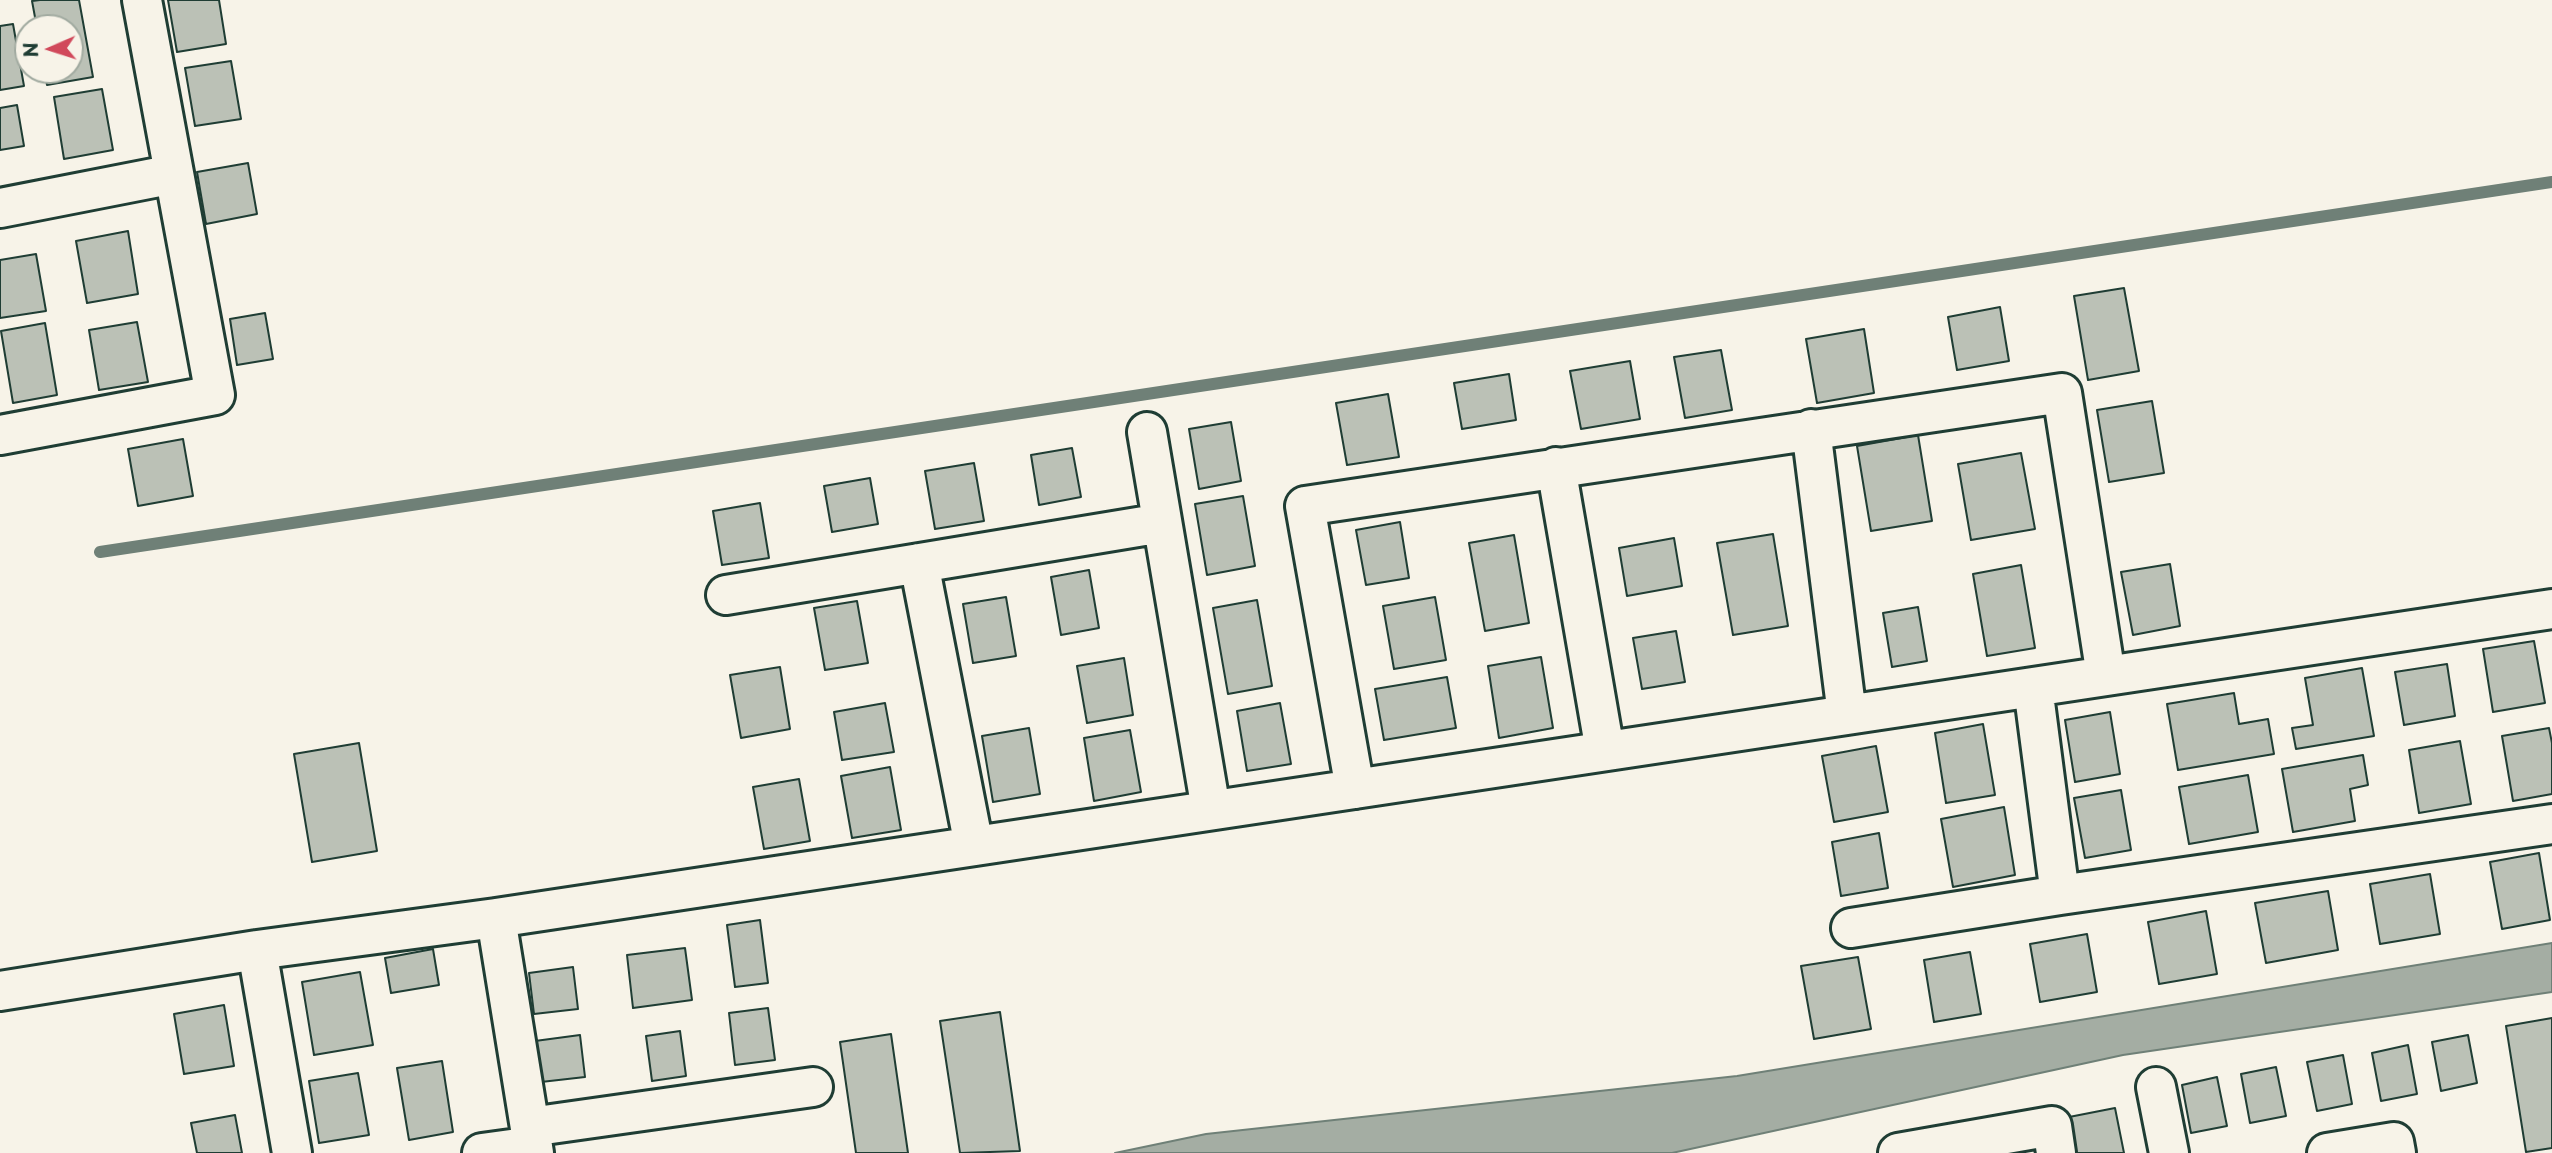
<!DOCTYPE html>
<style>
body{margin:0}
#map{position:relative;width:2552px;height:1153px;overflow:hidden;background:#f7f3e8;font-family:"Playpen Sans",sans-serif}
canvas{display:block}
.north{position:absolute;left:14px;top:14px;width:70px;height:70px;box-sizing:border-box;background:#f7f3e8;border:2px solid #a1aaa0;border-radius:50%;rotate:267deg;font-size:19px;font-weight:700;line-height:28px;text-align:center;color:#1f3d34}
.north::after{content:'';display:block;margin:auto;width:24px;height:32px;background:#d1495b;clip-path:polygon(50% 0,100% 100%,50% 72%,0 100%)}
</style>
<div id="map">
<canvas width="2552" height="1153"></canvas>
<div class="north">N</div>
</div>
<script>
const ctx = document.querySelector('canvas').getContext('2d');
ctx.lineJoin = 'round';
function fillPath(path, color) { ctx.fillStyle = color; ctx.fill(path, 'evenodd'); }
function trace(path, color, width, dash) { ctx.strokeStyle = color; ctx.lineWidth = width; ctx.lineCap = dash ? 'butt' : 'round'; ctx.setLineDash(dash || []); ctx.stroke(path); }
const water = new Path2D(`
 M2552 943V992L2123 1055 1672 1153H1115L1206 1134 1737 1076Z`);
const stream = new Path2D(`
 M100 552 2552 182`);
const building = new Path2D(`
 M40 0H79L93 77 47 85 44 70H70V28H37L32 1Z
 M168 0H219L226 44 177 52Z
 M13 24 24 86 0 90V26Z
 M231 61 241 119 195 126 185 68Z
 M102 89 113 150 64 159 54 97Z
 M17 105 24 146 0 150V108Z
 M248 163 257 214 206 224 197 172Z
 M128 231 138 294 87 303 76 241Z
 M36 254 46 311 0 318V260Z
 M2124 288 2139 371 2088 380 2074 296Z
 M2000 307 2009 361 1957 370 1948 317Z
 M265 313 273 359 237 365 230 319Z
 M137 322 148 382 99 390 89 330Z
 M45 323 57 395 13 403 1 331Z
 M1864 329 1874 393 1817 403 1806 339Z
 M1721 350 1732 410 1685 418 1674 357Z
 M1630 361 1640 419 1581 429 1570 371Z
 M1509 374 1516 420 1462 429 1454 383Z
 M1388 394 1399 457 1347 465 1336 403Z
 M2152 401 2164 473 2109 482 2097 410Z
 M1231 422 1241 481 1199 489 1189 429Z
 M1918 435 1932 521 1871 531 1857 446Z
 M183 439 193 496 138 506 128 449Z
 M1072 448 1081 497 1039 505 1031 455Z
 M2021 453 2035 529 1971 540 1958 464Z
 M974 463 984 521 935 529 925 471Z
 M870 478 878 524 832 532 824 486Z
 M1243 496 1255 566 1207 575 1195 504Z
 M760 503 769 558 722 565 713 511Z
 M1400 522 1409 578 1366 585 1356 530Z
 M1773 534 1788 626 1733 635 1717 543Z
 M1514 535 1529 623 1485 631 1469 543Z
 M1674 538 1682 586 1627 596 1619 548Z
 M2170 564 2180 626 2133 635 2121 572Z
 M2021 565 2035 648 1987 656 1973 574Z
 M1089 570 1099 628 1061 635 1051 577Z
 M1006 597 1016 656 973 663 963 604Z
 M1435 597 1446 660 1394 669 1383 606Z
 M1257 600 1272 686 1228 694 1213 608Z
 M857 601 868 663 825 670 814 608Z
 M1918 607 1927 661 1892 667 1883 613Z
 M1676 631 1685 682 1642 689 1633 638Z
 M2534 641 2545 703 2493 712 2483 649Z
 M1541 657 1553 728 1499 738 1488 666Z
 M1124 658 1133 715 1087 723 1077 666Z
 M2447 664 2455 716 2404 725 2395 672Z
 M780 667 790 729 741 738 730 675Z
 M2362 668 2374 736 2296 749 2292 728 2313 725 2305 678Z
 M1447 677 1456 728 1384 740 1375 689Z
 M2234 693 2239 724 2268 719 2274 754 2178 770 2167 704Z
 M885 703 894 752 842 760 834 712Z
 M1280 703 1291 764 1247 771 1237 711Z
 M2110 712 2120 774 2075 782 2065 720Z
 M1983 724 1995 795 1946 803 1935 733Z
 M1029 728 1040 794 993 802 982 736Z
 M2549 728 2552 743V794L2513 801 2502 736Z
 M1130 730 1141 792 1094 801 1084 738Z
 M2460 741 2471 804 2419 813 2409 750Z
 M359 743 377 851 312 862 294 754Z
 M1876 746 1888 812 1834 822 1822 756Z
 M2363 755 2368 785 2350 789 2355 821 2293 832 2282 769Z
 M890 767 901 830 852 838 841 776Z
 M2248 775 2258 832 2189 844 2179 787Z
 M799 779 810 841 764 849 753 787Z
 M2121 790 2131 850 2085 858 2074 798Z
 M2004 807 2015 875 1953 887 1941 819Z
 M1879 833 1888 888 1841 896 1832 842Z
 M2539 853 2550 920 2502 929 2490 862Z
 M2430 874 2440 934 2380 944 2370 884Z
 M2328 891 2338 950 2266 963 2255 903Z
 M2206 911 2217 974 2159 984 2148 922Z
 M760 920 768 983 735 987 727 925Z
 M2087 934 2097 992 2040 1002 2030 944Z
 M685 948 692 1000 633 1008 627 955Z
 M433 949 439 985 391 993 385 958Z
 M1970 952 1981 1014 1934 1022 1924 960Z
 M1858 957 1871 1029 1814 1039 1801 966Z
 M573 967 578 1009 534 1014 529 973Z
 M360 972 373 1045 314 1055 302 982Z
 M224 1005 234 1066 184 1074 174 1014Z
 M768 1008 775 1060 735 1065 729 1013Z
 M1000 1012 1020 1151 960 1153 940 1021Z
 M2552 1018V1148L2526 1152 2506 1026Z
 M680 1031 686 1076 652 1081 646 1036Z
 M891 1034 908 1153H856L840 1042Z
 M580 1035 585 1077 541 1082 535 1041Z
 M2468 1035 2477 1083 2441 1091 2432 1042Z
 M2408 1045 2417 1094 2381 1101 2372 1053Z
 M2343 1055 2352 1104 2317 1111 2307 1062Z
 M442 1061 453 1132 409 1140 397 1068Z
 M2276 1067 2286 1116 2250 1123 2241 1074Z
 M358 1073 369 1135 319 1143 309 1081Z
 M2217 1077 2227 1126 2191 1133 2182 1085Z
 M2115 1108 2124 1153H2071L2064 1118Z
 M235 1115 242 1153H197L191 1123Z`);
const minor = new Path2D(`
 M0 208 174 174
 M1811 429 1847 715
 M1147 432 1211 810
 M0 435 215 395 142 0
 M1556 467 1605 751
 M919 563 974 846
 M726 595 1162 523
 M2033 687 2060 895
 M1355 789 1305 506 2062 393 2106 676
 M1851 928 2060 895 2552 824
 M257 950 292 1153
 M0 991 257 950 496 918
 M2156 1087 2169 1153
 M530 1127 813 1087
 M482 1153 533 1146
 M534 1153 496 918 2552 609
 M1898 1153 2052 1126 2056 1153
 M2327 1153 2394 1142 2396 1153`);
fillPath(water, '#a4ada3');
trace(water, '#6f8077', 2);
trace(stream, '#6f8077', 12);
fillPath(building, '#bbc1b6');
trace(building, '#1f3d34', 2);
trace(minor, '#1f3d34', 44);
trace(minor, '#f7f3e8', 38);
</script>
